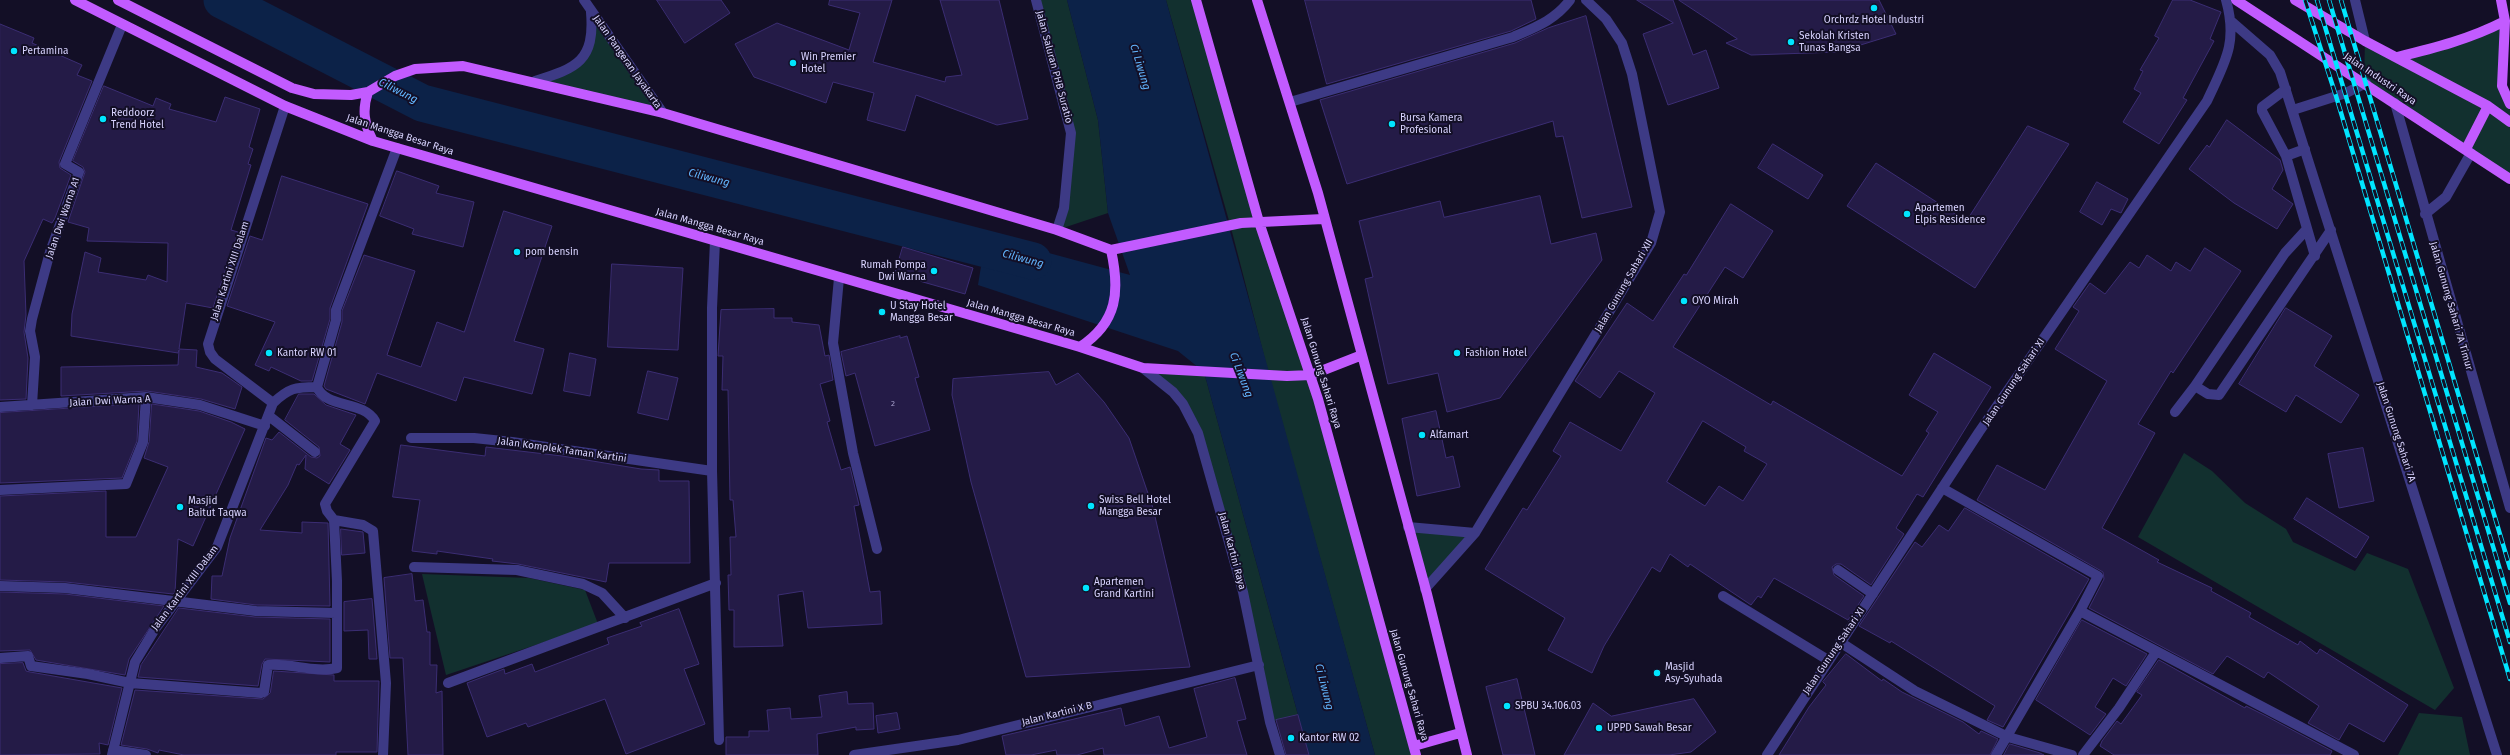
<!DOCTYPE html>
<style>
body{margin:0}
canvas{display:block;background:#130f26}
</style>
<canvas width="2510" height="755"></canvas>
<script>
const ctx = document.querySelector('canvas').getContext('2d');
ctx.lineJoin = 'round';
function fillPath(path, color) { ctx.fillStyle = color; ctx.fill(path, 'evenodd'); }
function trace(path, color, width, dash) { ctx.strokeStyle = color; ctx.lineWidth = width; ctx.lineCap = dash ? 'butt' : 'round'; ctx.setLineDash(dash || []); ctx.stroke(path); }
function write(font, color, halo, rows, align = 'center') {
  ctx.font = font + ' "Fira Sans",sans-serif'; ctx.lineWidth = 4; ctx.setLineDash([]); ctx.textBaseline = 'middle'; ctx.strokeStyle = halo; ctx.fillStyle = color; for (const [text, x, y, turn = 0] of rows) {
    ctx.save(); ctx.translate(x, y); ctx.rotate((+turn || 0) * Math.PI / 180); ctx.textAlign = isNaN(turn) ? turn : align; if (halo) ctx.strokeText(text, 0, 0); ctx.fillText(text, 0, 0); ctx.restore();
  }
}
const green = new Path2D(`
 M1036 0H1067L1098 120 1108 213 1057 230 1071 133Z
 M1166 0H1197L1311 375 1416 755H1375L1269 375 1230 224Z
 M590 11 663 113 535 81 565 72 588 51Z
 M2505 21 2501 79 2510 104V179L2364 82 2365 41 2397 57Z
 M1143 368 1204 372 1298 715 1273 721 1198 433 1183 404Z
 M2184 453 2212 471 2245 503 2286 529 2293 542 2355 571 2367 553 2408 569 2454 688 2435 710 2138 537Z
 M1408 527 1475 533 1425 589Z
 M422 574 529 578 585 590 598 624 446 675Z
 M2419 713 2462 717 2470 755H2398Z`);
const water = new Path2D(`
 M1067 0H1166L1375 755H1309L1204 372 1178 351 978 285 986 236 1130 275 1108 213 1098 120Z`);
const river = new Path2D(`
 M222 0 422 103 1033 261`);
const building = new Path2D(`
 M657 0H721L730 13 685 43Z
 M830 0H892L873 62 945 82 946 77 962 75 940 0H999L1028 119 997 125 916 95 905 131 867 120 874 93 833 82 826 103 754 77 735 44 777 23 849 50 860 13 829 5Z
 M1305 0H1531L1536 19 1511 31 1327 84Z
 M1637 0H1673L1693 55 1706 50 1719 88 1668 105 1643 34 1673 23Z
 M1679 0H1879L1896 34 1838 52 1751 55 1726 43 1737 39Z
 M2173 0H2190L2221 12 2210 39 2214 41 2183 98 2187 100 2159 144 2123 122 2141 93 2134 89 2143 71 2140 70 2159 38 2155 36Z
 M1586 16 1632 207 1582 218 1563 136 1556 137 1553 121 1347 184 1320 100 1515 43 1548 28Z
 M0 24 34 38 32 43 82 65 77 75 92 81 59 162 60 168 71 175 55 218 52 223 43 219 24 261 26 315 24 332 28 358 26 399 0 400Z
 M104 86 153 106 156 98 171 104 169 109 216 122 225 97 260 109 249 147 253 149 248 164 251 165 231 230 238 232 213 308 186 303 179 349 197 350 196 367 222 373 242 387 235 409 201 399 147 391 61 396V367L178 365 179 350 178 353 71 336 72 314 85 252 101 258 98 272 146 280 148 275 167 282 168 243 87 241 89 228 68 222 85 172 83 167 73 161Z
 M2227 120 2280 160 2283 170 2272 189 2293 204 2277 229 2234 203 2189 169 2207 145 2209 147Z
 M2028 126 2069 144 1975 288 1847 206 1876 163 1966 221Z
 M1773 144 1823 175 1808 199 1758 168Z
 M397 171 439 186 436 193 474 202 463 247 412 234 414 229 380 216Z
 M282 176 368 204 330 308V319L312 381H301L271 367 269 371 255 365 275 322 227 306 250 236 262 240Z
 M2097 182 2128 199 2121 213 2111 209 2102 225 2080 212Z
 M1540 196 1551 244 1596 233 1602 260 1500 398 1447 412 1438 373 1388 384 1365 279 1373 277 1359 221 1440 201 1444 217Z
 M1731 204 1773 231 1743 278 1725 267 1673 347 1771 405 1773 401 1902 476 1929 433 1926 431 1938 412 1909 395 1934 353 1991 387 1923 497 1917 494 1896 528 1904 534 1871 585 1841 564H1836L1832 567 1834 575 1864 596 1848 620 1774 578 1761 598 1758 596 1751 605 1690 564 1688 567 1670 554 1660 572 1652 567 1604 646 1592 673 1548 650 1565 618 1485 569 1523 508 1527 510 1561 456 1553 451 1570 422 1621 451 1655 393 1619 371 1600 398 1575 381 1627 303 1653 321 1684 274 1686 275ZM1703 421 1746 447 1744 451 1767 464 1743 501 1719 486 1705 506 1667 482Z
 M504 211 552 226 514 341 544 349 532 394 464 377 456 401 377 373 365 404 326 389 324 386 342 322V311L364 255 415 271 387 355 421 367 437 322 464 332Z
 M903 247 973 268 965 294 895 274Z
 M2205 248 2241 271 2173 373 2171 371 2138 424 2155 433 2102 528 2159 560 2157 562 2212 588 2211 591 2251 613 2249 617 2298 645 2300 641 2317 654 2320 649 2408 705 2384 742 2349 723 2339 740 2308 723 2319 706 2268 672 2264 678 2227 656 2213 674 2089 608 2104 579 2103 572 1977 500 1997 465 2045 490 2107 381 2055 349 2079 311 2073 307 2090 283 2105 294 2130 262 2139 268 2147 255 2171 271 2176 262 2190 271Z
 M612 264 683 268 678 350 608 347Z
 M2286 308 2332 336 2314 366 2359 395 2341 423 2296 395 2286 412 2239 384Z
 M774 309V318H792V322L819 325 825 356 829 355 833 380 820 384 830 421 827 422 841 470 850 467 859 505 854 506 870 592 880 591 882 624 808 628 803 591 778 595 783 646 734 647V610H729L728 575H731L730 537H736L733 500H730L728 390H722L723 356H718L721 310Z
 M900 336V338L907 336 919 377 915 378 930 430 875 446 855 373 846 376 841 352Z
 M570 353 596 359 590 396 564 391Z
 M648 371 678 378 668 420 638 413Z
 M1049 372 1056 385 1078 373 1104 402 1129 438 1153 508 1190 667 1026 677 971 482 952 395 953 379Z
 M299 394H314L326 405 356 415 340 444 350 450 329 484 305 469 306 455 299 465 297 464 288 485 260 530 302 533V522L328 523 330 606 256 605 211 599 212 576H222L230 538 266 438 272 440 279 432 311 457 317 458 320 456 319 447 285 420Z
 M139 404 137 441 122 478 0 483V413Z
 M152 404 199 411 231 422 245 429 193 546 178 539 175 592 173 594 66 582 0 580V496L106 491V537H136L168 467 144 458 149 442Z
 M1436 411 1446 458 1453 456 1460 487 1417 496 1402 419Z
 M401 445 485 456 486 447 562 456 641 469 659 470V481H689L690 563H609L606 582 518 564 492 561 493 559 437 551V554L412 551 420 500 393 497Z
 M2363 448 2374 501 2339 508 2328 454Z
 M2307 498 2369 537 2356 558 2294 519Z
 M1965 508 2089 579 2003 727 1987 720 1995 706 1891 641 1890 643 1859 626 1915 542 1922 547 1939 525 1948 531Z
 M341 529 363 532 365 553 342 555Z
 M412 574 415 601 423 600 427 632H430V665H437L436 693 442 691 443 755H408L403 658H390L384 578Z
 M0 592 65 594 164 606 129 659 125 675 36 660 30 650 0 651Z
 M372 599 377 659H369L368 630 344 631V602Z
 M179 608 255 617 330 619V662L265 659 262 664 258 686 138 677 141 665Z
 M679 609 699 664 684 669 705 724 626 754 605 699 528 727 526 723 487 737 467 683 504 669 505 674 532 664 535 672 609 644 607 638 642 626 640 623Z
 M2082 620 2147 654 2126 686 2113 678 2095 707 2106 714 2090 735 2036 700Z
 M1846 654 1882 681 1883 679 1902 692 1963 722 1979 734 1981 731 1998 739 1990 755H1779L1809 707 1826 685 1823 682Z
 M2159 660 2245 708 2246 706 2266 716 2332 751 2330 755H2114L2100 746 2102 741 2117 721 2121 724 2142 695 2137 692Z
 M23 663 26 671 30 672 122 688 108 745 99 743 100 754 0 755V664Z
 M274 671 334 675V681H379L377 752H336V755H184L159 750 158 753 147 749 121 745 135 690 263 699 270 693Z
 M1235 678 1246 719 1237 721 1247 755H1104L1103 748 1077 755H1057L1056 750 1031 755H1006L1002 736 1121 708 1125 726 1159 716 1169 748 1207 737 1194 689Z
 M1517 679 1528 725 1535 755H1503L1486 687Z
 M847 692 848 704 873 703 874 729 856 730V727L817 734 818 755H726V737H749V731H769L767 710 790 708 791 719 822 717 819 696Z
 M1694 699 1716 732 1691 752 1669 755H1564L1593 703 1611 716Z
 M897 713 900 729 878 733 876 716Z
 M1298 715 1309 755H1286L1276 720Z
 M2010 744 2040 753 2044 755H2004Z`);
const minor = new Path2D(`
 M584 0 663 113
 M1036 0 1071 133 1064 208 1057 230
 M2355 0 2365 41
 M2232 22 2270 55 2280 72 2497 755
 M535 81C577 68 595 61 591 12
 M2286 89 2262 107V111L2286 156 2315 256
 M1290 102 1513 37C1536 27 1555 20 1570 0
 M2395 103 2510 508
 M2293 110 2346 93 2366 83
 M2286 156 2305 149
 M2425 214 2446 197 2471 153
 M715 241 712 308V471L719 740
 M839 278 833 343 853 453 877 549
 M1143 368 1173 392 1183 404 1198 433 1243 592 1270 722 1280 755
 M2195 386 2285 253 2307 229
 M273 403C289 388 295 387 317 387
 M32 405 35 357 30 331 32 319 50 252 79 172 65 164 122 25
 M0 407 146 397 200 405 265 426
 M2175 412 2195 386 2208 394 2219 395 2331 230
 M269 416 315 452
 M411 438H474L512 442 712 471
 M1942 488 2098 576 2080 611 1996 755
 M0 490 126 484 143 442 146 397
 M1408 527 1475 533
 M414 567 517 570 583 584 602 593 625 618
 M1838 570 1873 594
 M0 586 65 588 256 611 336 613
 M1425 589 1475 533 1651 243 1660 212 1632 74 1622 43 1606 19 1586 0
 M1723 596 1828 660
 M2080 611 2354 755
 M1840 642 1915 691 2008 737 2072 755
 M0 658 28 656 31 666 88 674 130 683 261 693 264 692 268 665C292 663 314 673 337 668V581L334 520
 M448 683 716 583
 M113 750 146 755
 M112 755 135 662 155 629 217 547 273 403 215 359 210 352 208 344 285 106
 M383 755 386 683 373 531 363 525 334 520 327 511 325 504 375 421C363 400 326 409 317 387L336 320V310L397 148
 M854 755 958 740 1259 665
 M1767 755 1979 432 2207 101C2225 62 2238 43 2226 0
 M2083 755 2119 708 2156 652`);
const major = new Path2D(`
 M75 0 285 106 373 141 1080 347 1143 368 1287 376 1311 375 1362 355
 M118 0 292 88 314 94 351 95 368 92 395 76 415 69 463 66 663 113 1057 230 1111 250 1241 223 1323 219
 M1196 0 1259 222 1318 399 1416 755
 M1257 0 1318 193 1427 594 1467 755
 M2236 0 2510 179
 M2295 0 2365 41 2488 106 2510 122
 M2501 0 2505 21 2502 86 2510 104
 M2397 57C2435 48 2470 39 2505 21
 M368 92C362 110 364 124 373 141
 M2466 149 2488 106
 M1080 347C1118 322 1120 291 1111 250
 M1414 746 1460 733`);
const rail = new Path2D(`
 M2305 0 2336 96 2510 679
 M2317 0 2510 642
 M2329 0 2510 603
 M2341 0 2510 568`);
const markers = [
 [1874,8,4,"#00e5ff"],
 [1791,42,4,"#00e5ff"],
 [14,51,4,"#00e5ff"],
 [793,63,4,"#00e5ff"],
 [103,119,4,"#00e5ff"],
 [1392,124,4,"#00e5ff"],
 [1907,214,4,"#00e5ff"],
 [517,252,4,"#00e5ff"],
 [934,271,4,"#00e5ff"],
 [1684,301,4,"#00e5ff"],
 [882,312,4,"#00e5ff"],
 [269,353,4,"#00e5ff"],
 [1457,353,4,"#00e5ff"],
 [1422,435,4,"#00e5ff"],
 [1091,506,4,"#00e5ff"],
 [180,507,4,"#00e5ff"],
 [1086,588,4,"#00e5ff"],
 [1657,673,4,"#00e5ff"],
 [1507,706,4,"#00e5ff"],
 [1599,728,4,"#00e5ff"],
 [1291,738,4,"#00e5ff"]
];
const numberNames = [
 ["2",893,404]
];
const poiNames = [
 ["Orchrdz Hotel Industri",1874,20,"center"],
 ["Sekolah Kristen",1799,36],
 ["Tunas Bangsa",1799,48],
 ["Pertamina",22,51],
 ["Win Premier",801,57],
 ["Hotel",801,69],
 ["Reddoorz",111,113],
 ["Trend Hotel",111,125],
 ["Bursa Kamera",1400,118],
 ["Profesional",1400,130],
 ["Apartemen",1915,208],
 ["Elpis Residence",1915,220],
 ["pom bensin",525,252],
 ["Rumah Pompa",926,265,"right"],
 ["Dwi Warna",926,277,"right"],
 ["OYO Mirah",1692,301],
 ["U Stay Hotel",890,306],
 ["Mangga Besar",890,318],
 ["Kantor RW 01",277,353],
 ["Fashion Hotel",1465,353],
 ["Alfamart",1430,435],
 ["Swiss Bell Hotel",1099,500],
 ["Mangga Besar",1099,512],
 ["Masjid",188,501],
 ["Baitut Taqwa",188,513],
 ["Apartemen",1094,582],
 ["Grand Kartini",1094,594],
 ["Masjid",1665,667],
 ["Asy-Syuhada",1665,679],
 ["SPBU 34.106.03",1515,706],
 ["UPPD Sawah Besar",1607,728],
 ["Kantor RW 02",1299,738]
];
const streetNames = [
 ["Jalan Pangeran Jayakarta",627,62,55],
 ["Jalan Saluran PHB Suratio",1054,67,75],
 ["Jalan Industri Raya",2380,79,34],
 ["Jalan Mangga Besar Raya",400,135,18],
 ["Jalan Dwi Warna A1",63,218,-71],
 ["Jalan Mangga Besar Raya",710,227,16],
 ["Jalan Kartini XIII Dalam",230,271,-72],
 ["Jalan Gunung Sahari XII",1624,286,-60],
 ["Jalan Gunung Sahari 7A Timur",2451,306,74],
 ["Jalan Mangga Besar Raya",1021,318,16],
 ["Jalan Gunung Sahari Raya",1321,373,73],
 ["Jalan Gunung Sahari XI",2014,382,-56],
 ["Jalan Dwi Warna A",110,401,-3],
 ["Jalan Gunung Sahari 7A",2396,432,72],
 ["Jalan Komplek Taman Kartini",562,450,8],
 ["Jalan Kartini Raya",1232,551,75],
 ["Jalan Kartini XIII Dalam",185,588,-53],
 ["Jalan Gunung Sahari XI",1834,651,-56],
 ["Jalan Gunung Sahari Raya",1409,685,74],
 ["Jalan Kartini X B",1057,714,-14]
];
const waterNames = [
 ["Ci Liwung",1140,67,73],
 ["Ciliwung",398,91,27],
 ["Ciliwung",709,178,15],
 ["Ciliwung",1023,259,15],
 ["Ci Liwung",1241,375,69],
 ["Ci Liwung",1324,687,76]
];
fillPath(green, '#12302f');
fillPath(water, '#0c2248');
trace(river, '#0c2248', 37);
fillPath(building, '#241b47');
trace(building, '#3b2d73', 1);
trace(minor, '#3d3a85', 10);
trace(major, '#c25bff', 10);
trace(rail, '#00e5ff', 4.5);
trace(rail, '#130f26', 3, [9]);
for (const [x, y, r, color] of markers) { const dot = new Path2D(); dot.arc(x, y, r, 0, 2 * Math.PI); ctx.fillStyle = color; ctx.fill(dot); trace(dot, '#130f26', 1.5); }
write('8px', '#aca6d1', null, numberNames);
write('10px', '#d9d4ff', '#130f26', poiNames, 'left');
write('10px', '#d9d4ff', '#130f26', streetNames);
write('italic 11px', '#62b6ff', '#130f26', waterNames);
</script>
